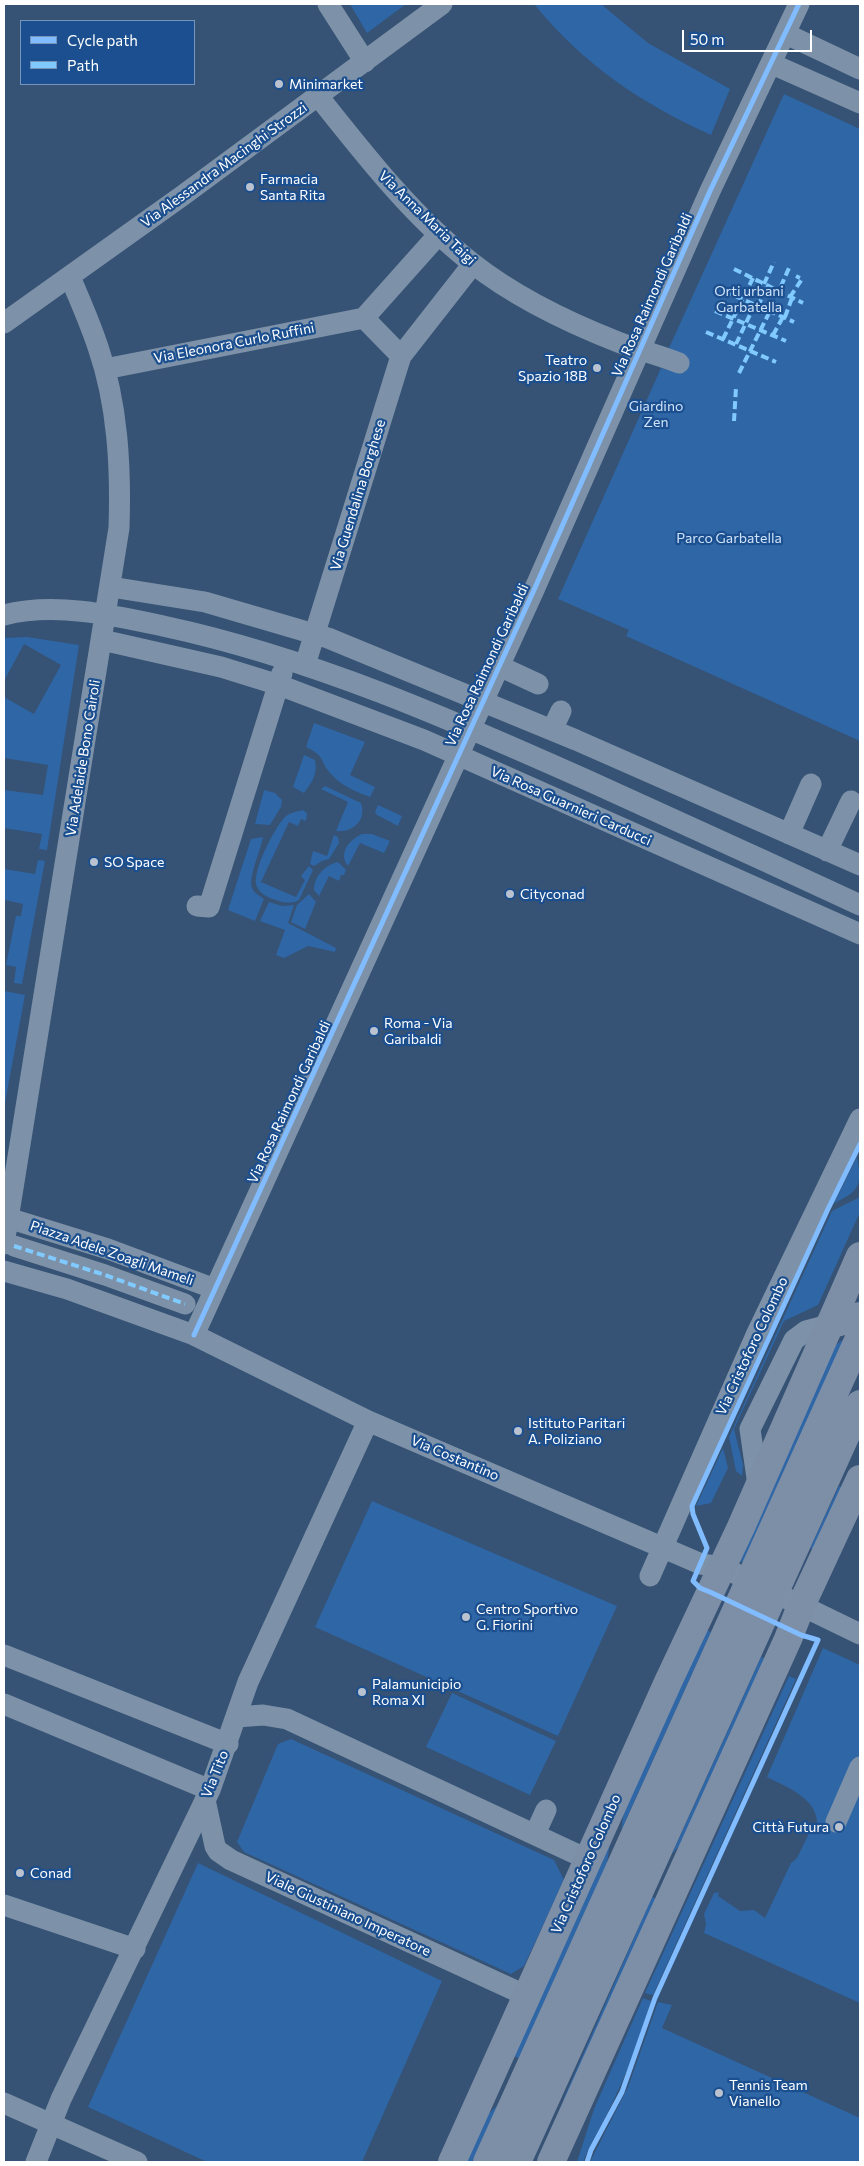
<!DOCTYPE html>
<meta charset="utf-8">
<style>
body{margin:0}
#map{position:relative;width:864px;height:2166px;overflow:hidden;background:#365274;font-family:Commissioner,sans-serif}
canvas{display:block}
.frame{position:absolute;inset:0;border:5px solid #fff;pointer-events:none}
.legend{position:absolute;left:20px;top:20px;width:175px;height:65px;box-sizing:border-box;background:#1b4f8f;border:1px solid #7695bc;margin:0;padding:6px 9px;list-style:none;font-size:15px;color:#fff}
.legend li{display:flex;align-items:center;gap:10px;height:25px}
.legend b{width:25px;border:1px solid #7695bc}
.scale{position:absolute;left:682px;top:30px;width:130px;height:22px;box-sizing:border-box;border:2px solid #fff;border-top:0;padding-left:6px;font-size:15px;line-height:18px;white-space:nowrap;color:#fff;-webkit-text-stroke:4px #1b4f8f;paint-order:stroke}
</style>
<div id="map">
<canvas width="864" height="2166"></canvas>
<div class="frame"></div>
<ul class="legend">
<li><b style="height:6px;background:#80bcff"></b>Cycle path</li>
<li><b style="height:6px;background:#80caff"></b>Path</li>
</ul>
<div class="scale">50 m</div>
</div>
<script>
const ctx = document.querySelector('canvas').getContext('2d');
ctx.lineJoin = 'round';
function fillPath(path, color) { ctx.fillStyle = color; ctx.fill(path, 'evenodd'); }
function trace(path, color, width, dash) { ctx.strokeStyle = color; ctx.lineWidth = width; ctx.lineCap = dash ? 'butt' : 'round'; ctx.setLineDash(dash || []); ctx.stroke(path); }
function write(font, color, halo, rows, align = 'center') {
  ctx.font = font + ' Commissioner,sans-serif'; ctx.lineWidth = 4.5; ctx.setLineDash([]); ctx.textBaseline = 'middle'; ctx.strokeStyle = halo; ctx.fillStyle = color; for (const [text, x, y, turn = 0] of rows) {
    ctx.save(); ctx.translate(x, y); ctx.rotate((+turn || 0) * Math.PI / 180); ctx.textAlign = isNaN(turn) ? turn : align; if (halo) ctx.strokeText(text, 0, 0); ctx.fillText(text, 0, 0); ctx.restore();
  }
}
const green = new Path2D(`
 M350 4H406L367 33Z
 M534 4H601L648 43 730 89 711 135C639 102 584 65 534 4Z
 M784 94 860 129V741L626 636 629 630 558 599 661 368 667 370 678 365 669 348Z
 M27 637 79 645 47 850 39 849 42 834 4 828V790L43 795 48 765 4 758V697L34 714 61 665 24 644 4 681V638Z
 M314 723 365 742 350 775 375 787 370 797C356 792 342 786 332 775 319 762 327 757 306 747Z
 M304 755 315 760C318 774 312 782 304 793L293 787Z
 M325 786 361 803C367 820 353 833 336 831L348 802 321 789Z
 M264 790 275 793 282 800 281 807 270 825 255 824Z
 M378 805 402 816 398 826 377 815 375 812Z
 M303 810 307 813 306 821 301 819 298 826 289 822 261 882 296 897 305 880 301 876 309 866 313 870 299 900C293 904 283 903 276 900 269 898 261 895 257 887 250 874 275 827 285 817 291 812 296 812 303 810Z
 M362 834H372L390 841 384 853 360 843 348 866C338 853 349 840 362 834Z
 M334 835 338 837 339 843 329 859 322 861 314 866 310 864 313 851 327 856Z
 M263 837C261 850 248 877 252 888 254 893 260 896 264 899L255 921 228 910 251 839Z
 M38 860 45 861 22 984 14 983 16 967 6 965 16 916H21L23 904 5 900 4 869 35 874Z
 M338 862 346 870 344 875H341L339 881 329 876 319 896 314 890C314 876 325 865 338 862Z
 M309 894 316 902 305 929 291 922 297 905Z
 M269 902 282 906 294 905 288 923 336 948 335 952 308 946 284 958 276 955 285 930 260 921Z
 M4 991 25 995 4 1108Z
 M857 1157C863 1184 859 1192 834 1203Z
 M860 1197V1212L818 1305 784 1321 734 1429 743 1465 742 1476 736 1471 729 1437 832 1211Z
 M845 1338 743 1562 736 1560 829 1350Z
 M723 1448 728 1468 711 1503 696 1506Z
 M839 1486 845 1488 818 1551 810 1548Z
 M372 1501 617 1606 558 1736 315 1627Z
 M704 1629 711 1632 621 1831 625 1803Z
 M823 1648 860 1665V2003L704 1933 706 1924 704 1914 714 1893 719 1892 718 1896 740 1911 754 1910 765 1918 791 1863 797 1858 811 1829 817 1828C820 1799 788 1788 767 1777Z
 M761 1657 769 1660 688 1836 672 1854Z
 M789 1676 796 1679 653 1995 645 1993Z
 M452 1693 556 1741 530 1795 426 1747Z
 M291 1739 554 1860 564 1880 524 1966 511 1974 244 1852 237 1842 278 1744Z
 M611 1834 607 1864 519 2058 511 2055Z
 M198 1863 442 1981 362 2162H207L88 2107Z
 M652 1897 659 1900 560 2124 564 2098Z
 M643 1998 651 2001C641 2038 626 2075 609 2110 601 2128 590 2143 583 2162H577L594 2109Z
 M658 2002 672 2005 662 2028 860 2118V2162H590L628 2087Z
 M499 2104 472 2162H463L483 2119Z`);
const minor = new Path2D(`
 M328 4 365 62
 M786 34 860 69
 M772 64 860 103
 M318 96C365 155 412 216 472 263 515 297 567 322 618 342 638 350 659 355 679 363
 M439 234 364 318 401 356 473 264
 M4 323 182 196 442 4
 M105 369 364 318
 M111 587 205 602 328 638 576 740 860 865
 M4 615C55 602 112 615 163 626 312 658 450 719 589 781 679 822 770 863 860 905
 M102 640 221 667 279 685 424 740 860 934
 M305 665 401 356
 M499 666 538 684
 M552 730 561 711
 M789 834 811 784
 M827 851 851 801
 M197 906 209 907 282 673
 M8 1218 108 1249 215 1289
 M4 1244 119 528C121 468 118 405 98 347 90 323 80 300 70 277
 M14 1246 105 1275 185 1304
 M4 1271 67 1289 194 1335 368 1421 701 1564 722 1567 860 1634
 M194 1335 534 590 710 191 799 4
 M758 1485 750 1429 794 1340 806 1331 829 1325
 M650 1576 757 1333 860 1119
 M4 1655 228 1744
 M4 1704 210 1790
 M237 1717 263 1715 287 1719 589 1860
 M205 1800 215 1846 218 1851 231 1860 527 1996
 M836 1822 860 1767
 M535 1834 546 1810
 M4 1905 135 1949
 M4 2103 137 2162
 M36 2162 61 2099 210 1790 248 1682 368 1421`);
const major = new Path2D(`
 M829 1325 860 1316
 M452 2162 668 1682 741 1527 860 1256
 M487 2162 860 1336
 M517 2162 860 1404
 M551 2162 788 1639 801 1606 860 1479`);
const quiet = new Path2D(`
 M734 269 803 303
 M764 284 774 262
 M724 291 794 322
 M790 297 802 279 796 276
 M758 307 767 285
 M715 311 786 341
 M785 317 792 298
 M706 332 776 362
 M773 335 783 317
 M723 339 753 278
 M736 344 754 306
 M739 373 770 311 789 268
 M734 421 736 387
 M14 1246 105 1275 185 1304`);
const cycleway = new Path2D(`
 M194 1335 534 590 710 191 799 4
 M587 2162 591 2150 622 2092 655 1998 818 1640 801 1635 710 1592 700 1588 693 1581 707 1548 693 1514 692 1506 828 1209 860 1144`);
const markers = [
 [279,84,5,"#b9c2ce"],
 [250,187,5,"#b9c2ce"],
 [597,368,5,"#b9c2ce"],
 [94,862,5,"#b9c2ce"],
 [510,894,5,"#b9c2ce"],
 [374,1031,5,"#b9c2ce"],
 [518,1431,5,"#b9c2ce"],
 [466,1617,5,"#b9c2ce"],
 [362,1692,5,"#b9c2ce"],
 [839,1827,5,"#b9c2ce"],
 [20,1873,5,"#b9c2ce"],
 [719,2093,5,"#b9c2ce"]
];
const poiNames = [
 ["Minimarket",289,84],
 ["Farmacia",260,179],
 ["Santa Rita",260,195],
 ["Teatro",587,360,"right"],
 ["Spazio 18B",587,376,"right"],
 ["SO Space",104,862],
 ["Cityconad",520,894],
 ["Roma - Via",384,1023],
 ["Garibaldi",384,1039],
 ["Istituto Paritari",528,1423],
 ["A. Poliziano",528,1439],
 ["Centro Sportivo",476,1609],
 ["G. Fiorini",476,1625],
 ["Palamunicipio",372,1684],
 ["Roma XI",372,1700],
 ["Città Futura",829,1827,"right"],
 ["Conad",30,1873],
 ["Tennis Team",729,2085],
 ["Vianello",729,2101]
];
const streetNames = [
 ["Via Alessandra Macinghi Strozzi",224,165,-36],
 ["Via Anna Maria Taigi",427,218,44],
 ["Via Rosa Raimondi Garibaldi",652,295,-66],
 ["Via Eleonora Curlo Ruffini",234,343,-11],
 ["Via Guendalina Borghese",358,495,-73],
 ["Via Rosa Raimondi Garibaldi",487,665,-65],
 ["Via Adelaide Bono Cairoli",83,758,-81],
 ["Via Rosa Guarnieri Carducci",571,806,24],
 ["Via Rosa Raimondi Garibaldi",289,1102,-65],
 ["Piazza Adele Zoagli Mameli",112,1253,19],
 ["Via Cristoforo Colombo",752,1346,-65],
 ["Via Costantino",455,1458,23],
 ["Via Tito",215,1774,-68],
 ["Via Cristoforo Colombo",586,1864,-66],
 ["Viale Giustiniano Imperatore",348,1914,25]
];
const parkNames = [
 ["Orti urbani",749,291],
 ["Garbatella",749,307],
 ["Giardino",656,406],
 ["Zen",656,422],
 ["Parco Garbatella",729,538]
];
fillPath(green, '#2f66a5');
trace(minor, '#7d92a8', 21);
trace(major, '#7d8ea7', 28);
trace(quiet, '#80caff', 4, [8, 4]);
trace(cycleway, '#80bcff', 5);
for (const [x, y, r, color] of markers) { const dot = new Path2D(); dot.arc(x, y, r, 0, 2 * Math.PI); ctx.fillStyle = color; ctx.fill(dot); trace(dot, '#1b4f8f', 2); }
write('14px', '#fff', '#1b4f8f', poiNames, 'left');
write('14px', '#fff', '#1b4f8f', streetNames);
write('14px', '#cfe3fa', '#1b4f8f', parkNames);
</script>
